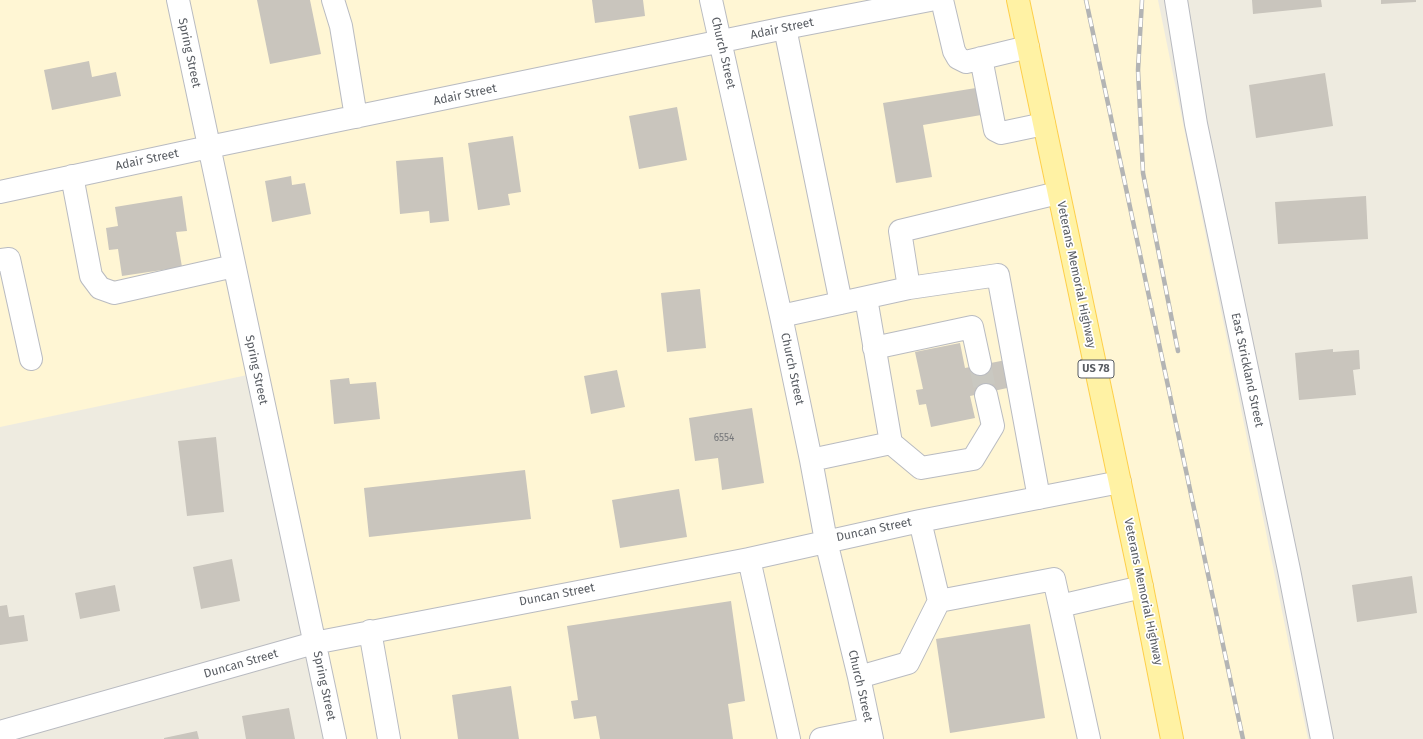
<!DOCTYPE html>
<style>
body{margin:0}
canvas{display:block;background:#eeebe0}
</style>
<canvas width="1423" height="739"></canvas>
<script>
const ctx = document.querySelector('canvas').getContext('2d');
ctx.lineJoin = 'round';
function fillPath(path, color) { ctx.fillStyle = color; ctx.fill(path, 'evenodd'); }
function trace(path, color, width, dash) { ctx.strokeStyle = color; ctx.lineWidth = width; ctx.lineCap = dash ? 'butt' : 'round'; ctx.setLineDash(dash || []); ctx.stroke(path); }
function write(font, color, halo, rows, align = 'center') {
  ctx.font = font + ' "Fira Sans",sans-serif'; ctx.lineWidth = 3.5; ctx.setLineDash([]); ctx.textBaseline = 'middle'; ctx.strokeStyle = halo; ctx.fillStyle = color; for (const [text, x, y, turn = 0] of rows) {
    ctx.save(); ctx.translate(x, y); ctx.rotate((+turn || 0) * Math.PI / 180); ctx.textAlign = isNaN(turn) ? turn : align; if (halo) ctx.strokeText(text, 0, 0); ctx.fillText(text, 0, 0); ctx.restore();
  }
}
const commercial = new Path2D(`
 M0 0H1158L1308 739H335L257 373 0 427Z`);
const building = new Path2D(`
 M257 0H310L321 54 270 64Z
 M592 0H643L645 16 595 23Z
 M1252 0H1321L1322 7 1253 14Z
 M1381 0H1416V2L1381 4Z
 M89 61 92 77 116 72 121 96 52 110 44 70Z
 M1325 73 1333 126 1256 138 1249 85Z
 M982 87 987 114 923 125 932 177 896 183 883 103Z
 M677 107 687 160 639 169 629 116Z
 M513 136 521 192 508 194 510 205 478 210 468 143Z
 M443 157 449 221 430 223 429 211 400 214 396 161Z
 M291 176 292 185 305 183 311 214 272 222 265 181Z
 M182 196 187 231 176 232 182 267 122 276 118 249 109 250 106 228 118 226 115 207Z
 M1366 196 1368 239 1278 244 1275 202Z
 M700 289 706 348 667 352 661 293Z
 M960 343 965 368 1006 360 1012 387 970 396 975 418 931 427 926 404 919 405 916 390 923 389 915 352Z
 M1333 349V352L1359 350 1360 369 1353 370 1356 395 1299 400 1295 353Z
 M617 370 625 407 591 414 584 376Z
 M349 378 350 384 376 382 380 419 334 424 330 380Z
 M752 408 764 483 722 490 718 458 695 461 689 418Z
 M216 437 224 512 187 516 178 441Z
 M525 470 531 519 369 537 364 488Z
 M679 489 687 537 620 548 612 500Z
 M232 559 240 601 201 609 193 567Z
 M1412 576 1417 613 1357 622 1352 585Z
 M115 585 120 611 80 619 75 593Z
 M731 601 745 701 728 704 733 739H600L596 716 574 719 571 701 578 700 567 626Z
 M7 605 9 617 24 615 28 641 0 645V606Z
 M1030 624 1045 718 950 733 936 639Z
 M511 686 519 739H458L452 695Z
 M289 708 295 739H246L242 716Z
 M197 731 199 739H164V738Z`);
const minorTunnel = new Path2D(`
 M980 364 986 395`);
const minor = new Path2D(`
 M178 0 335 739
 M333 0 341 26 356 117
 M711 0 781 316 811 460 826 541 859 677 872 739
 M942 0 954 51 958 58 966 62 1028 47
 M1176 0 1196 124 1289 570 1322 739
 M785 28 841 303
 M981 58 995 130 1001 133 1006 132 1044 124
 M72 176 91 276 100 288 114 293 234 266
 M0 192 209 147 785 28 930 0
 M0 260 9 259 31 359
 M909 288 998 275 1039 498
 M781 316 909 288 900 231 1058 193
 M874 348 972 327 980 364
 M891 443 921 468 973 459 993 426 986 395
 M811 460 891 443 866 298
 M920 521 939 601 1054 579 1060 606
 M749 559 789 739
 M370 631 389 739
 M859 677 908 663 939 601
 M0 732 314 643 749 559 920 521 1120 482
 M821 739 870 729
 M1089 739 1060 606 1142 587`);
const major = new Path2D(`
 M1018 0 1142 587 1172 739`);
const rail = new Path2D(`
 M1086 0 1243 739
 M1142 0 1138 70 1143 173 1178 351`);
const numberNames = [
 ["6554",724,438]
];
const shields = [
 [1096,369,36]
];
const shieldNames = [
 ["US 78",1096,369]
];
const streetNames = [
 ["Adair Street",782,29,-12],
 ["Spring Street",189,53,78],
 ["Church Street",723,53,77],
 ["Adair Street",465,95,-12],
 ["Adair Street",147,160,-12],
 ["Veterans Memorial Highway",1076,275,78],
 ["Church Street",792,369,78],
 ["Spring Street",256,370,78],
 ["East Strickland Street",1247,370,78],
 ["Duncan Street",874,530,-12],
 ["Veterans Memorial Highway",1143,592,78],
 ["Duncan Street",557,595,-11],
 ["Duncan Street",241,664,-16],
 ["Spring Street",324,686,78],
 ["Church Street",860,686,77]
];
fillPath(commercial, '#fff6d4');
fillPath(building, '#c9c5bd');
trace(minorTunnel, '#c9c8c1', 22, [22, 11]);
trace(minor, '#b9bbc1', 24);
trace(major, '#fecf4a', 24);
trace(minor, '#fff', 22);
trace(major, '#fff2a4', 22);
trace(rail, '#b3b4b4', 4.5);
trace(rail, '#fff', 3, [9]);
write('10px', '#75777a', null, numberNames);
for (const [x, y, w] of shields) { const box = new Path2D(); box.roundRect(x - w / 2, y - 9, w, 18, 3); ctx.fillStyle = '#fff'; ctx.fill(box); trace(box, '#595d63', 1); }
write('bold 11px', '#595d63', null, shieldNames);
write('12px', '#595d63', '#fff', streetNames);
</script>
